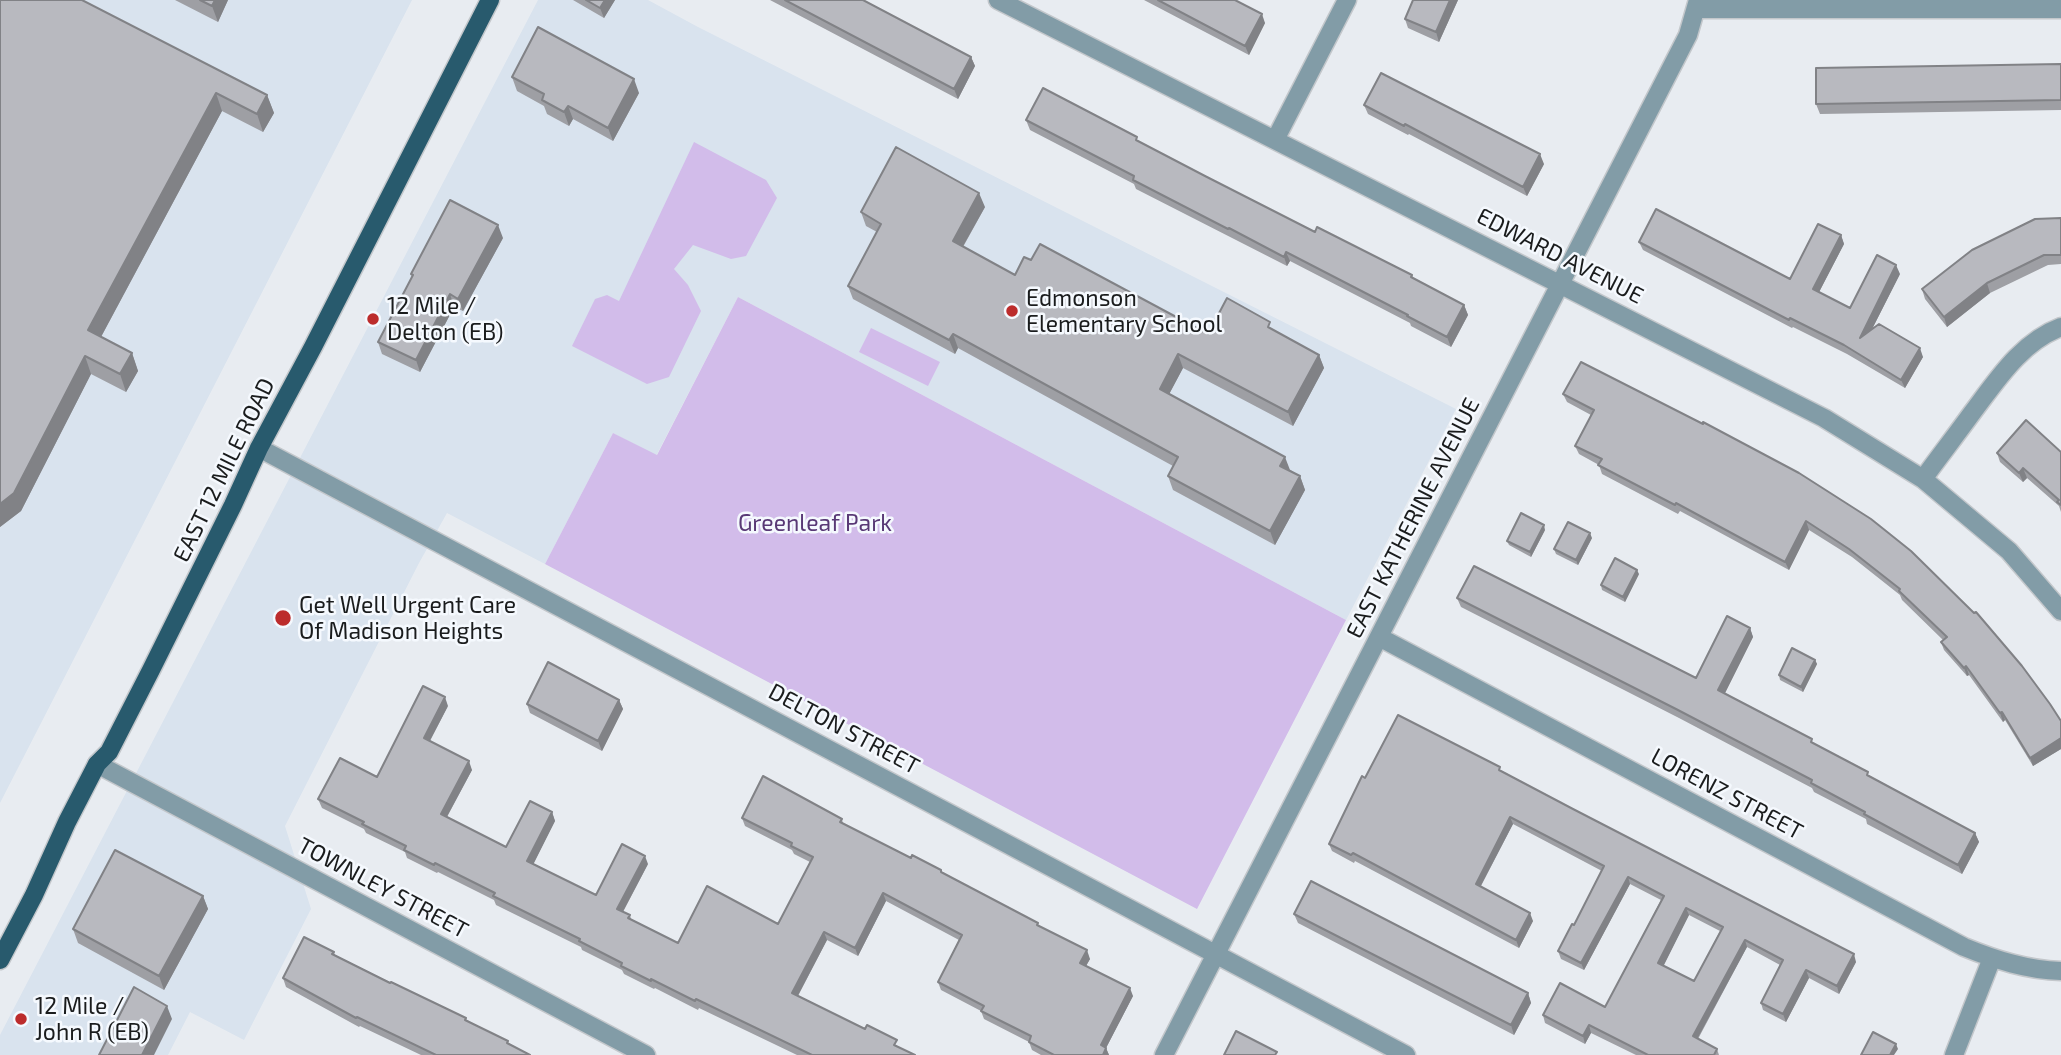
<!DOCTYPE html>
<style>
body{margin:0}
canvas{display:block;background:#e8ecf1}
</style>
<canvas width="2061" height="1055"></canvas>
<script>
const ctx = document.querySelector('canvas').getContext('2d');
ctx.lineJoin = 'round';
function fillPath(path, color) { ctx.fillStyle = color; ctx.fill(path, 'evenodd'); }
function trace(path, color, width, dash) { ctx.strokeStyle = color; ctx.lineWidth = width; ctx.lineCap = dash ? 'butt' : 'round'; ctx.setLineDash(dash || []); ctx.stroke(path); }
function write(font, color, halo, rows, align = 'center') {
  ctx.font = font + ' "Exo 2",sans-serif'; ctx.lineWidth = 5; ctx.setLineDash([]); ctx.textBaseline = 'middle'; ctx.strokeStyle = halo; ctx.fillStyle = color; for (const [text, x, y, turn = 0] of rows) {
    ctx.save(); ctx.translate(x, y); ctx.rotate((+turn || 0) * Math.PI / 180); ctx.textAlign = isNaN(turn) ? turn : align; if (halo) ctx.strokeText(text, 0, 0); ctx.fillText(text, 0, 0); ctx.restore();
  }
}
const built = new Path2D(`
 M0 0H412L0 803Z
 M538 0H648L698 27 1456 409 1346 620 738 297 656 456 613 433 545 564 447 513 419 563 285 826 311 909 244 1040 190 1012 168 1055H0V1035Z`);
const green = new Path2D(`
 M694 142 766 180 777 198 746 256 731 259 693 245 674 269 688 285 701 311 669 377 647 384 572 346 595 299 607 295 619 301Z
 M738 297 1346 620 1197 909 545 564 613 433 657 455Z
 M871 328 940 362 928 386 859 352Z`);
const minor = new Path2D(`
 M998 0 1824 418 1923 479 2009 551 2061 611
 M1697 9H2061
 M1275 140 1347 0
 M259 448 1406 1055
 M1923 479C1939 457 1956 435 1972 413 1997 380 2021 342 2061 327
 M1379 637 1964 947C1996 960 2027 970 2061 971
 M97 764 646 1055
 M1164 1055 1688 35 1698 0
 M1954 1055 1992 958`);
const major = new Path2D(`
 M0 960 34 895 67 822 97 764 109 752 151 670 233 505 259 448 313 347 490 0`);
const wall = new Path2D(`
 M0 0 267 95 274 113 263 132 222 111 101 337 132 353 138 371 126 392 91 374 21 511 0 527Z
 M175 0H228L218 22Z
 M573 0H615L604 18Z
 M770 0H863L971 57 975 66 958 99Z
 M1144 0H1235L1265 23 1249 55Z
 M1413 0H1458L1439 42 1408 28 1405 19Z
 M2061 64V110L1820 114 1816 104Z
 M512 77 639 93 613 141 573 119 569 126 547 114 544 106 517 91Z
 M1364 105 1544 164 1527 196 1409 134 1408 135 1368 114Z
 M1026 120 1139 142 1315 232 1412 275 1413 278 1464 305 1468 315 1451 347 1411 326 1410 323 1290 261 1287 266 1136 189 1134 184 1030 130Z
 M985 207 963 247 1015 275 1031 260 1208 334 1273 330 1319 355 1324 368 1293 426 1183 368 1169 394 1300 476 1305 490 1275 545 1173 490 1168 476 1173 466 958 348 955 354 853 299 848 286 877 232 866 226 861 212Z
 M2061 218V264L2048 265 1990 293 1947 327 1925 299 1922 289Z
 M1841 235 1844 244 1819 292 1850 308 1900 274 1872 329 1923 357 1905 388 1847 354 1793 327 1792 328 1643 250 1639 242 1790 279Z
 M503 238 463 311 454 307 420 372 382 354 378 342 412 277 411 274Z
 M1563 394 1703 424 2061 721V749L2033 766 2005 720 2003 722 1969 675 1967 676 1944 650 1941 642 1943 640 1902 600 1900 595 1852 557 1809 530 1789 570 1680 511 1678 514 1602 474 1599 465 1579 454 1575 446 1591 415 1567 402Z
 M2061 452V512L2059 506 2027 478 2023 482 2000 462 1997 453Z
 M1545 530 1531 557 1509 545 1507 541Z
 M1592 538 1578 565 1556 554 1554 549Z
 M1639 574 1625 602 1602 590 1601 585Z
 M1457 598 1696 678 1750 628 1753 637 1725 693 1870 776 1975 833 1979 842 1962 874 1867 824 1866 819 1814 792 1812 788 1679 718 1461 607Z
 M1815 660 1817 664 1803 692 1780 680 1779 675Z
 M619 700 623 709 602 751 530 713 527 704Z
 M448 706 430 741 472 770 447 817 506 847 552 812 555 821 533 864 596 895 648 864 623 912 630 915 631 919 678 943 778 924 810 862 794 854 792 850 745 826 742 818 842 819 843 824 911 858 941 870 942 872 1040 927 1090 959 1086 966 1133 996 1106 1048 1109 1055H1041L1032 1050 1029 1042 984 1019 981 1011 941 990 938 982 959 940 886 901 858 956 827 940 798 996 915 1055H797L699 1008 698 1010 655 988 654 989 624 974 622 970 582 950 581 947 496 905 494 900 438 872 437 873 407 858 405 852 366 833 364 829 322 808 318 799 377 777Z
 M1502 771 1856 962 1839 994 1809 978 1786 1022 1763 1010 1761 1003 1780 965 1747 947 1698 1039 1717 1049 1719 1055H1636L1591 1033 1585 1044 1545 1023 1543 1015 1605 1007 1661 900 1630 884 1584 970 1561 959 1558 951 1574 925 1602 871 1513 824 1481 886 1533 921 1519 948 1355 861 1354 863 1332 851 1329 844 1365 778ZM1689 915 1720 931 1694 981 1663 966Z
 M203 896 208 909 164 990 78 943 73 929Z
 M1294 914 1528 993 1531 1003 1514 1035 1298 923Z
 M334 952 335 955 467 1020 530 1055H421L360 1026 359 1027 286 987 283 978Z`);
const shadedWall = new Path2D(`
 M215 0H228L218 22 212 6Z
 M605 0H615L604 18 600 8Z
 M1450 0H1458L1439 42 1436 32Z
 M1262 14 1265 23 1249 55 1245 46Z
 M971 57 975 66 958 99 954 89Z
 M634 79 639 93 613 141 608 128Z
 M216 93 222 111 95 348 88 330Z
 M267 95 274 113 263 132 257 114Z
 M568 106 573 119 569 126 564 112Z
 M1540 154 1544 164 1527 196 1523 187Z
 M979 193 985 207 958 255 953 241Z
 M498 225 503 238 463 311 458 299Z
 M1841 235 1844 244 1816 298 1813 289Z
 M1286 252 1290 261 1287 266 1284 257Z
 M1896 265 1900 274 1863 347 1860 338Z
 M1987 283 1990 293 1947 327 1944 317Z
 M450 294 454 307 420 372 416 360Z
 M1464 305 1468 315 1451 347 1447 337Z
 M953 334 958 348 955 354 949 340Z
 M1920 348 1923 357 1905 388 1901 380Z
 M132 353 138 371 126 392 120 374Z
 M1178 354 1183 368 1165 402 1160 389Z
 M1319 355 1324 368 1293 426 1288 412Z
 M85 356 91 374 21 511 0 527V504Z
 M1285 457 1290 470 1280 466Z
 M2023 468 2027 478 2023 482 2019 473Z
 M1300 476 1305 490 1275 545 1270 531Z
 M1806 521 1809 530 1789 570 1785 562Z
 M1544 525 1545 530 1531 557 1530 552Z
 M1590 533 1592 538 1578 565 1576 560Z
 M1637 570 1639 574 1625 602 1623 597Z
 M1750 628 1753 637 1722 699 1718 690Z
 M1815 660 1817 664 1803 692 1801 687Z
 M1966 666 1969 675 1967 676 1964 668Z
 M445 697 448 706 427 746 424 738Z
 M619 700 623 709 602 751 598 741Z
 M2002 712 2005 720 2003 722 2000 713Z
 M2061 738V749L2033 766 2030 758Z
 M469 761 472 770 444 822 441 814Z
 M552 812 555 821 531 869 527 861Z
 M1510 817 1513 824 1478 891 1476 884Z
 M1975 833 1979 842 1962 874 1958 865Z
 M645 856 648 864 620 917 617 909Z
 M1628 877 1630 884 1584 970 1581 963Z
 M883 893 886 901 858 956 855 948Z
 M203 896 208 909 164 990 159 976Z
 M1686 908 1689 915 1661 971 1658 963Z
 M1530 913 1533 921 1519 948 1516 940Z
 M824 932 827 940 795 1001 792 993Z
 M1745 940 1747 947 1695 1043 1693 1036Z
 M1087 950 1090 959 1083 971 1080 963Z
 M1854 954 1856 962 1839 994 1837 986Z
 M1806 970 1809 978 1786 1022 1783 1014Z
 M1130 988 1133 996 1106 1048 1109 1055H1103L1101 1045Z
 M1528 993 1531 1003 1514 1035 1511 1025Z
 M167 1006 172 1019 154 1055H142Z
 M1589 1025 1591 1033 1585 1044 1583 1036Z
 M1896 1044 1898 1049 1894 1055H1890Z`);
const building = new Path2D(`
 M0 0H82L267 95 257 114 216 93 88 330 132 353 120 374 85 356 14 493 0 504Z
 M200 0H215L212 6Z
 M586 0H605L600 8Z
 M785 0H863L971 57 954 89Z
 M1158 0H1235L1262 14 1245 46Z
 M1413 0H1450L1436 32 1405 19Z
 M538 27 634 79 608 128 568 106 564 112 542 100 544 94 512 77Z
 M2061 64V100L1816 104V68Z
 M1381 73 1540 154 1523 187 1405 124 1404 126 1364 105Z
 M1043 88 1137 137 1136 140 1205 176 1315 232 1317 227 1412 275 1411 277 1464 305 1447 337 1407 316 1408 315 1286 252 1284 257 1229 228 1228 229 1133 180 1134 176 1026 120Z
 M896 147 979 193 953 241 1015 275 1024 257 1031 260 1040 244 1208 334 1227 298 1270 322 1268 327 1319 355 1288 412 1178 354 1160 389 1285 457 1280 466 1300 476 1270 531 1168 476 1178 457 953 334 949 340 848 286 881 224 861 212Z
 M450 200 498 225 458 299 450 294 416 360 378 342 413 275 411 274Z
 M1656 209 1790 279 1818 224 1841 235 1813 289 1850 308 1877 255 1896 265 1860 338 1879 324 1920 348 1901 380 1844 345 1790 318 1789 320 1639 242Z
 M2061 218V255H2044L1987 283 1944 317 1922 289 1972 250 2035 219Z
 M1581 362 1703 424V422L1799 473 1871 519 1911 551 1974 613 1976 612 2022 666 2050 704 2061 721V738L2030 758 2002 712 2000 713 1966 666 1964 668 1941 642 1947 637 1899 591 1900 589 1849 549 1806 521 1785 562 1676 503 1675 505 1598 465 1602 459 1575 446 1594 410 1563 394Z
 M2026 420 2061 452V505L2057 502 2059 500 2023 468 2019 473 1997 453Z
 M1521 513 1544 525 1530 552 1507 541Z
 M1568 522 1590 533 1576 560 1554 549Z
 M1615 558 1637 570 1623 597 1601 585Z
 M1474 566 1696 678 1727 616 1750 628 1718 690 1812 739 1811 742 1868 772 1867 775 1975 833 1958 865 1864 814 1865 812 1811 783 1812 780 1676 709 1457 598Z
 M1792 648 1815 660 1801 687 1779 675Z
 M548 662 619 700 598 741 527 704Z
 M423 686 445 697 424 738 469 761 441 814 506 847 530 801 552 812 527 861 596 895 622 844 645 856 617 909 630 915 628 918 678 943 707 886 778 924 813 857 791 846 792 843 742 818 763 776 842 819 840 822 911 858 912 855 941 870V872L1038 923 1037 925 1087 950 1080 963 1130 988 1101 1045 1106 1048 1103 1055H1054L1029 1042 1031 1036 981 1011 984 1006 938 982 962 935 883 893 855 948 824 932 792 993 865 1029 867 1025 897 1040 894 1045 915 1055H812L696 999 695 1001 651 979V981L621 966 622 963 579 941 580 939 493 896 495 893 435 863 434 865 404 850 406 846 362 824 364 822 318 799 340 758 377 777Z
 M1398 715 1500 767 1499 770 1573 809 1854 954 1837 986 1806 970 1783 1014 1761 1003 1783 960 1745 940 1693 1036 1717 1049 1714 1055H1648L1589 1025 1583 1036 1543 1015 1560 983 1605 1007 1664 896 1628 877 1581 963 1558 951 1572 924 1574 925 1604 866 1510 817 1476 884 1530 913 1516 940 1353 853 1351 855 1329 844 1362 776 1365 778ZM1686 908 1723 927 1694 981 1658 963Z
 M115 850 203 896 159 976 73 929Z
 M1311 881 1528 993 1511 1025 1294 914Z
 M304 937 334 952 332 954 390 983 391 982 466 1018 465 1020 508 1041 507 1043 530 1055H436L357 1017 356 1018 283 978Z
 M134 987 167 1006 142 1055H99Z
 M1236 1031 1277 1052 1275 1055H1224Z
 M1873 1032 1896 1044 1890 1055H1861Z`);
const markers = [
 [1012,311,7,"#bc2c2c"],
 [373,319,7,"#bc2c2c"],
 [283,618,9,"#bc2c2c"],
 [21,1019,7,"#bc2c2c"]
];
const streetNames = [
 ["EDWARD AVENUE",1560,256,27],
 ["EAST 12 MILE ROAD",224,470,-64],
 ["EAST KATHERINE AVENUE",1413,518,-63],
 ["DELTON STREET",844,729,28],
 ["LORENZ STREET",1727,794,28],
 ["TOWNLEY STREET",383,888,28]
];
const poiNames = [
 ["Edmonson",1026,298],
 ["Elementary School",1026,324],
 ["12 Mile /",387,306],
 ["Delton (EB)",387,332],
 ["Get Well Urgent Care",299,605],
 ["Of Madison Heights",299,631],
 ["12 Mile /",35,1006],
 ["John R (EB)",35,1032]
];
const parkNames = [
 ["Greenleaf Park",815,523]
];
fillPath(built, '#d9e3ee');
fillPath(green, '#d2bcea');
trace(minor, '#c3c7cb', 21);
trace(major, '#c3c7cb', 21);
trace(minor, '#829ca7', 18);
trace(major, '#285a6d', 18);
fillPath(wall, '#9e9fa4');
fillPath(shadedWall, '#818286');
fillPath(building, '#b8b9bf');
trace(building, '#818286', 2);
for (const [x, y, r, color] of markers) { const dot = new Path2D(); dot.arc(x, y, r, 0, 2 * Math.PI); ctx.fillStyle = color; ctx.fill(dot); trace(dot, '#f5f9fe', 2.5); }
write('23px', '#1a1c1d', '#f5f9fe', streetNames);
write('23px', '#1a1c1d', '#f5f9fe', poiNames, 'left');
write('23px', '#593976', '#f5f9fe', parkNames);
</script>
